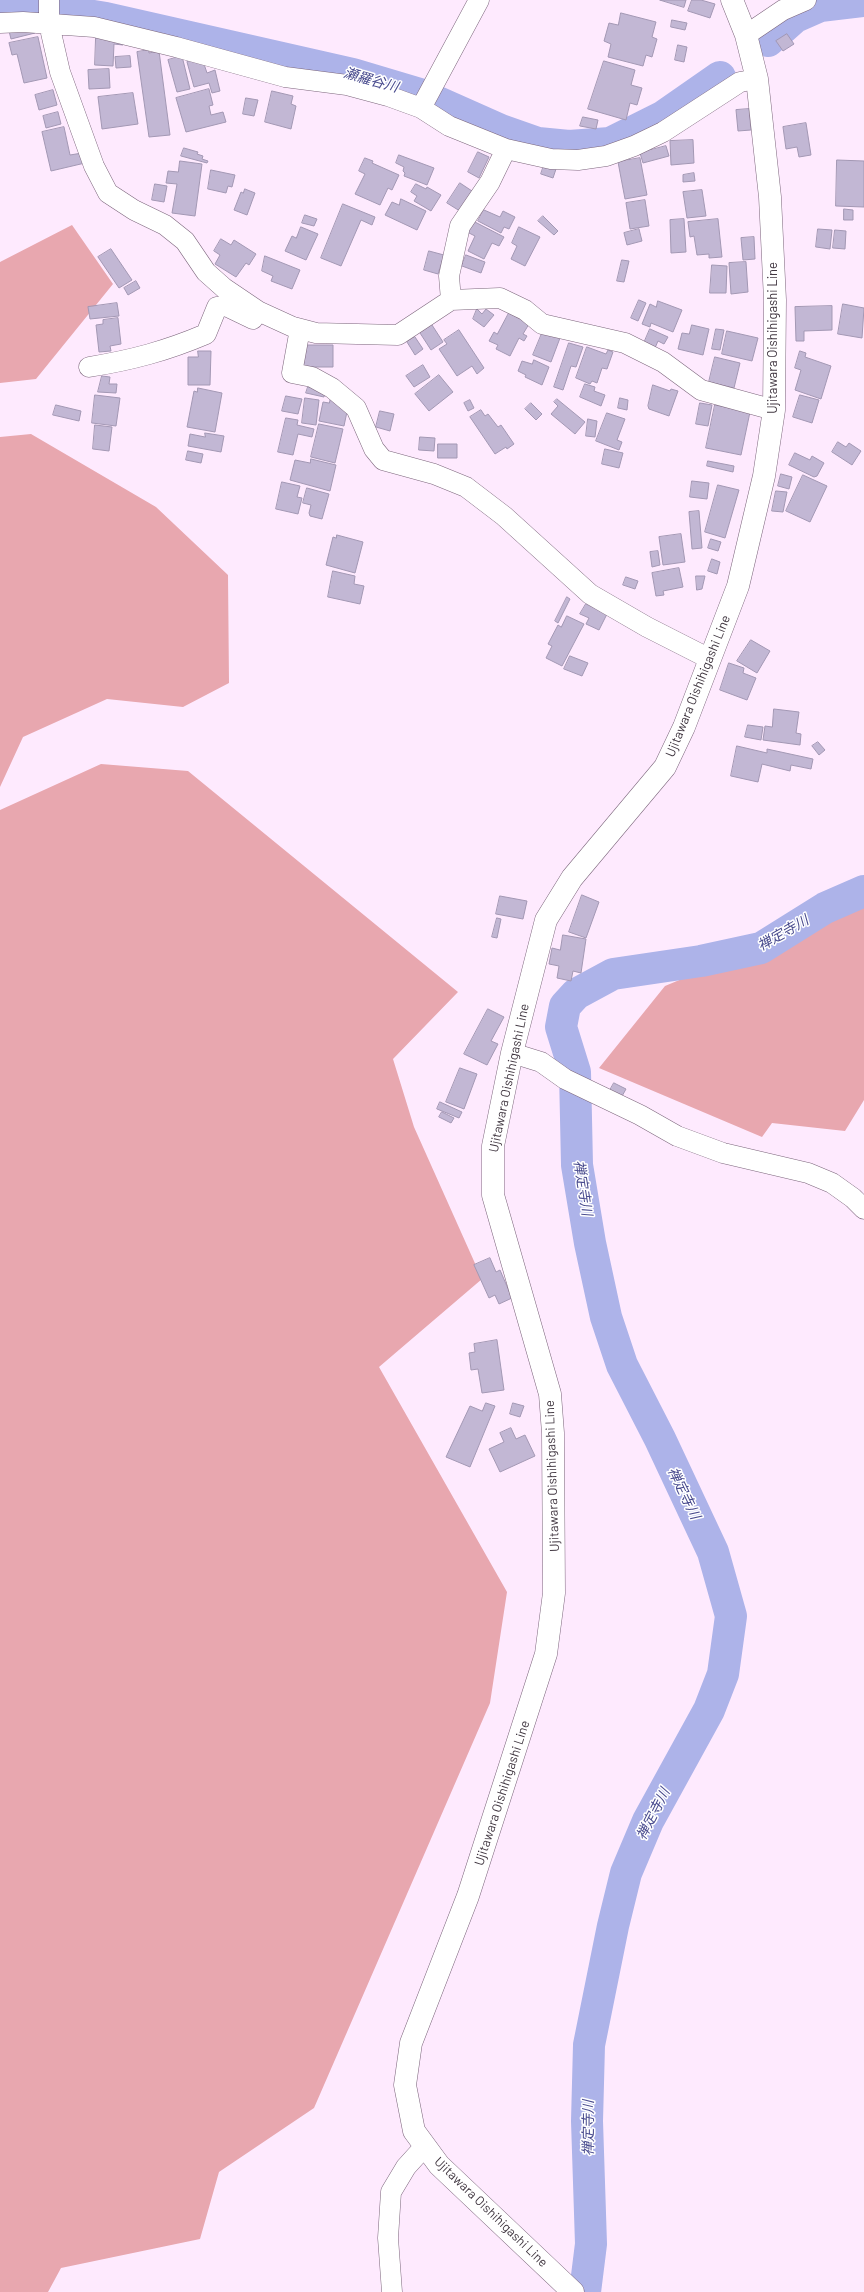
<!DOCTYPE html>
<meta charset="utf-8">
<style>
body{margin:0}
canvas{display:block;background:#feeafe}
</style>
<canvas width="864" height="2292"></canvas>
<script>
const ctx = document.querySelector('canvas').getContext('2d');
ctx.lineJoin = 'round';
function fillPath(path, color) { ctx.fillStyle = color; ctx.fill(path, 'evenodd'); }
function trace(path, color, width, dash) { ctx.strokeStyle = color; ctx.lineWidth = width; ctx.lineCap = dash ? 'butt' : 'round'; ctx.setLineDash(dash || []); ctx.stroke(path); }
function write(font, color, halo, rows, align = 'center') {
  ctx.font = font + ' Barlow,"Noto Sans JP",sans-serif'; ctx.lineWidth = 3; ctx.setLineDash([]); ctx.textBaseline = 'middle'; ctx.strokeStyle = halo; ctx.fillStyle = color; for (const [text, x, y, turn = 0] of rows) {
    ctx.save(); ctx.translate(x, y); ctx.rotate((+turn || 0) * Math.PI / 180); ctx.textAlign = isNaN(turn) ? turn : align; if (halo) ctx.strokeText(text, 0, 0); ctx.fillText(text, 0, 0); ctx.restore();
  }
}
const forest = new Path2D(`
 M72 225 113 284 36 379 0 383V262Z
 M31 434 156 507 228 575 229 683 183 707 107 699 23 737 0 787V437Z
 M101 764 188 771 458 992 393 1059 414 1127 482 1279 379 1367 507 1592 490 1703 314 2108 219 2172 200 2239 61 2268 48 2292H0V810Z
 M864 903V1100L845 1131 772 1123 762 1137 599 1068 665 986Z`);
const river = new Path2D(`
 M0 11H62L106 18 353 74 420 94 501 130 538 143 569 146 610 143 664 116 720 77
 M768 41 795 17 820 6 864 1
 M585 2292 591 2244 587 2121 589 2045 613 1926 626 1873 648 1821 709 1710 723 1674 731 1616 713 1552 660 1439 622 1365 606 1317 590 1243 577 1165 575 1072 561 1027 565 1006 576 994 613 974 701 961 761 948 825 908 864 891`);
const building = new Path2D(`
 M660 0H686L684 7Z
 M692 0H701L715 4 710 18 688 11Z
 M621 13 656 22 652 37 657 39 652 57 646 55 643 66 608 57 611 44 604 41 609 23 618 25Z
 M672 20 687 23 685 30 671 27Z
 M34 27 35 33 11 39 9 31Z
 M787 34 794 44 783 51 776 41Z
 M38 37 47 78 24 83 17 54 12 55 9 43Z
 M96 37 123 42V45L114 44 113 66 95 65Z
 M678 45 687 47 684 62 675 60Z
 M149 50V53L159 51 170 135 149 137 137 52Z
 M130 56 131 67 116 68 115 57Z
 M182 56 190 89 177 92 168 60Z
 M202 58 207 73 215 70 220 91 212 93 209 83 194 87 187 62Z
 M604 61 635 70 631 85 642 88 637 105 630 103 626 120 588 109Z
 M109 69 110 88 89 89 88 70Z
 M209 89 213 105 209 106 211 115 223 112 226 122 186 132 176 98Z
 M53 90 57 105 39 110 35 95Z
 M272 91 293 96 291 104 296 106 291 129 265 122Z
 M133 93 138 124 102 129 98 97Z
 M246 98 258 100 254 116 243 114Z
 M749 109 751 130 738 131 736 110Z
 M58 112 61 124 46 128 43 116Z
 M583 117 598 120 596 129 580 126Z
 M806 123 811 155 799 157 797 147 786 149 783 127Z
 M64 127 70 155 82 153 85 163 51 171 42 132Z
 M693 140 694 163 671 165 670 141Z
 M666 146 669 156 643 163 640 153Z
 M184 148 198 152 197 154 203 156 202 159 208 161 207 163 181 156Z
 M478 152 489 157 479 178 468 172Z
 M399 155 434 168 427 185 404 176 405 173 403 171 404 167 396 163Z
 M365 158 373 161 372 163 399 175 392 190 388 188 380 205 355 194 365 174 359 171Z
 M640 158 647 195 625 199 618 162Z
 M837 160 864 161V207L836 206Z
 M180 161 202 164 195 216 172 213 177 184 166 183 168 171 178 172Z
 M544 165 556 169 553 178 541 174Z
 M211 170 235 175 232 187 228 186 226 193 208 189Z
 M694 173 695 181 683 182V175Z
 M460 183 475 193 463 213 447 203Z
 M155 184 167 186 164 202 152 200Z
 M416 184 426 189 427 187 441 195 431 211 414 201 417 196 411 192Z
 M245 189 255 193 247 215 234 210 241 192 243 193Z
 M702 190 706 216 687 218 683 192Z
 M401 199 426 211 417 230 385 215 392 202 399 205Z
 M645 200 649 226 630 229 626 203Z
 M343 204 375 217 372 225 361 220 341 266 321 258Z
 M844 209 853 210V220H844Z
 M484 210 500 217 503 211 515 217 509 229 504 227 501 233 478 221Z
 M305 215 317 219 314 226 302 223Z
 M543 216 558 231 554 235 538 221Z
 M684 219 686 252 671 253 670 220Z
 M718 219 722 257 709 258V254L697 255 694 236 690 237 688 222Z
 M473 221 504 237 499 246 492 243 484 259 468 251 475 236 467 232Z
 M301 227 318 234 306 260 285 251 292 236 296 238Z
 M519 227 540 237 525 266 511 259 517 246 512 243Z
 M639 229 642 241 627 245 624 233Z
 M818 229 832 230 830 249 816 247Z
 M835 230 846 231 845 249 833 248Z
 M754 237 755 259 743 260 741 238Z
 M221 239 231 245 234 240 256 254 249 265 246 263 236 277 215 264 220 255 214 251Z
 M111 249 132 280 119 288 98 257Z
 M429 251 444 255 438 274 424 270Z
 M466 255 485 262 481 273 462 266Z
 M265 256 300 270 292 289 271 281 273 276 262 271Z
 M622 260 629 261 624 282 617 281Z
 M746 262 748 292 731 294 729 263Z
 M712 265 727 266 726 293H710Z
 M136 281 140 288 128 295 124 288Z
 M639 300 646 303 638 321 631 318Z
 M658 301 682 310 673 332 651 323 650 327 642 324 650 304 656 307Z
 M117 303 119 316 90 319 88 307Z
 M843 304 864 308 862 338 838 334Z
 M832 306V330L804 331V341H796L795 307Z
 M477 309 482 314 486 309 494 315 484 327 473 319Z
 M509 313 529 324 523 334 527 336 524 341 519 338 510 356 496 349 498 345 489 341 494 332 497 334Z
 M118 318 121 344 110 346 111 351 99 352 96 325 103 324V320Z
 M432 325 443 342 431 350 420 333Z
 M692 325 709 329 703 355 678 349 682 333 689 334Z
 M650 329 668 337 664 344 658 341 655 348 644 343Z
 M716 329 724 330 720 350 712 349Z
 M459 330 484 368 477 374 472 366 457 376 439 349 447 344 444 340Z
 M543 331 560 338 551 362 533 355Z
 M727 331 758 338 752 361 722 354Z
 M415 337 423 349 415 355 407 342Z
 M569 343 583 347 576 367 571 366 563 390 554 387Z
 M303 345H333V367H303Z
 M587 347 606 354 608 350 613 352 607 369 602 368 597 383 592 381 590 384 576 378Z
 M198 351H211L210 385H188V357H198Z
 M800 351 806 353 805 357 831 366 821 399 795 390 801 370 795 368Z
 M715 357 740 363 734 388 709 382Z
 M534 360 549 367 542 385 525 377 526 375 518 371 522 361 532 364Z
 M423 365 430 377 414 387 406 376Z
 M439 375 453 392 429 411 415 394Z
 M102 376 110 377 109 384H117L116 393 98 392Z
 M585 384 595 387 594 391 605 395 601 406 580 397Z
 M653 385 670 391 671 389 678 391 669 416 649 409 648 406Z
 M308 387 326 390 324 397 306 393Z
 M198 388 222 393 215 432 187 427 194 391 197 392Z
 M95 395 120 398 116 426 92 423Z
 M800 395 819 400 812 423 793 417Z
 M286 396 302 399 298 414 282 411Z
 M331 397 348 407 344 426 319 421 323 402 329 403Z
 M305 398 319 400 316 425 302 423Z
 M620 398 628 400 627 410 618 408Z
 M557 399 585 422 575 434 551 414 558 406 554 402Z
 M470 400 474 408 468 411 464 403Z
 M531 403 542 414 536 420 525 409Z
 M700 403 712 405 708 426 696 424Z
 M56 405 81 411 79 421 53 415Z
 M715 405 750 412 741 455 706 448Z
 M481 410 485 416 488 414 498 427 501 425 514 444 507 449 506 447 495 454 470 417Z
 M380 411 394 414 390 431 376 427Z
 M607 413 625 419 617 440 622 442 619 450 596 441Z
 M286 418 298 420 297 425 314 429 312 437 298 434 293 455 278 452Z
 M588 419 597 421 595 437 586 436Z
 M319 424 343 429 335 463 311 457Z
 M95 425 112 427 109 451 93 449Z
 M205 433 224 436 221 452 188 446 190 434 205 437Z
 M420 437 435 438 434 451 419 450Z
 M838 442 846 447 849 443 861 451 852 465 832 452Z
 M438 444H457V458H438Z
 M605 449 623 453 619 468 602 464Z
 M188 451 203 454 201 463 186 460Z
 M795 453 810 460 812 456 824 463 817 476 814 477 789 465Z
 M311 459 336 465 330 491 290 480 295 460 310 463Z
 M708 461 734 466 733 472 707 466Z
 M781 474 792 477 789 489 778 486Z
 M803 475 827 486 810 522 786 511Z
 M692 481 709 483 707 499 690 497Z
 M282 482 300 486 297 497 302 498 298 514 276 509Z
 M718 485 739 490 725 538 705 532Z
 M307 488 329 494 322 519 310 516 309 513 311 505 303 503Z
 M776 491 787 492 783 512 772 511Z
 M699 511 702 548 692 549 689 512Z
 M681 534 685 562 663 565 659 537Z
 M337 535 363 542 355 573 326 565 333 537 336 538Z
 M711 539 721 542 718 551 708 548Z
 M658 551 660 565 652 567 650 552Z
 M712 559 720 562 717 574 708 571Z
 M679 568 683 587 663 591 664 595 656 596 652 573Z
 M333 571 355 576 354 584 364 586 360 604 328 597Z
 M696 576H705L702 589 697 590Z
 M626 577 638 581 635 589 623 585Z
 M567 597 570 599 558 623 555 621Z
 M586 604 607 614 599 630 586 624 589 618 580 614Z
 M567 616 584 624 562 666 546 658 552 646 548 644 558 625 561 627Z
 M751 640 770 651 757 673 737 661Z
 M570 656 588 663 582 676 564 669Z
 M729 663 744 668 743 673 756 678 747 700 720 690Z
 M774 709 799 712 796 733 801 734 800 745 763 740 765 726 772 727Z
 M748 725 763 727 761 740 745 737Z
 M818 742 825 750 819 755 812 746Z
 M737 746 767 753V749L813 759 811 769 791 765 790 771 762 764 758 782 731 776Z
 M582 895 599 902 586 938 569 932Z
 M500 896 527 901 523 919 496 914Z
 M497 918 501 919 497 938 492 937Z
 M563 935 586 939 581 973 573 971 571 981 557 978 559 966 549 964 552 948 560 950Z
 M488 1009 504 1017 491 1041 498 1044 487 1065 464 1054Z
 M460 1068 477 1074 464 1109 446 1102Z
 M614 1083 626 1089 621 1098 609 1092Z
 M440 1102 462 1112 459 1118 437 1109Z
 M442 1112 454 1118 451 1123 439 1117Z
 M490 1258 496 1272 500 1270 512 1298 499 1304 495 1295 489 1298 474 1265Z
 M497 1340 504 1390 482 1393 478 1369 471 1370 469 1353 475 1352 474 1344Z
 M486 1403 495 1406 470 1467 446 1457 470 1406 482 1411Z
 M513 1403 524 1406 520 1417 510 1414Z
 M511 1428 516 1439 525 1435 535 1456 500 1472 489 1449 504 1442 500 1433Z`);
const minor = new Path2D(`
 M49 0V24L60 72 94 166 108 193 134 210 165 225 185 241 206 272 224 288 258 311 293 327 316 333 398 335 451 300 500 298 525 310 542 324 625 343 663 362 701 390 774 410
 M0 23 23 22 94 27 176 47 285 77 347 85 388 96 421 108 449 126 506 149 551 159 578 160 606 156 634 146 663 132 740 82 757 79
 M746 35 783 10 806 0
 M421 108 479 0
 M451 300 449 276 460 226 490 182 506 149
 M300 329 292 373 312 377 332 388 356 408 374 449 383 460 434 474 466 487 504 516 590 594 647 627 710 659
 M89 367C132 360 166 351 206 334L217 307 226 306 253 319
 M512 1053 541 1062 565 1079 640 1115 677 1136 723 1153 808 1173 832 1183 853 1198 864 1209
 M392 2292 388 2238 391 2192 406 2167 425 2146`);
const secondary = new Path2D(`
 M573 2292 439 2165 414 2131 405 2085 411 2043 468 1896 546 1654 554 1593 553 1433 550 1394 493 1195V1146L512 1053 546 920 572 878 665 767 684 727 738 586 764 476 774 410 775 300 770 197 757 79 746 35 732 0`);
const streetNames = [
 ["Ujitawara Oishihigashi Line",773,338,-90],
 ["Ujitawara Oishihigashi Line",698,686,-68],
 ["Ujitawara Oishihigashi Line",509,1078,-78],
 ["Ujitawara Oishihigashi Line",552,1476,-92],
 ["Ujitawara Oishihigashi Line",502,1793,-72],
 ["Ujitawara Oishihigashi Line",491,2212,44]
];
const waterNames = [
 ["瀬羅谷川",371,80,16],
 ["禅定寺川",783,933,-30],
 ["禅定寺川",583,1188,81],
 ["禅定寺川",684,1493,64],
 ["禅定寺川",653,1814,-63],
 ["禅定寺川",588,2128,-90]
];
fillPath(forest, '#e8a7af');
trace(river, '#adb3e9', 32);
fillPath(building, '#c2b7d4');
trace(building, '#a398b4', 1);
trace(minor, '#7c667c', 21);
trace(secondary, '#7c667c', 23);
trace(minor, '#fff', 20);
trace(secondary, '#fff', 22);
write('13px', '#413741', '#fff', streetNames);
write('italic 14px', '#494b8e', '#fff', waterNames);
</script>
